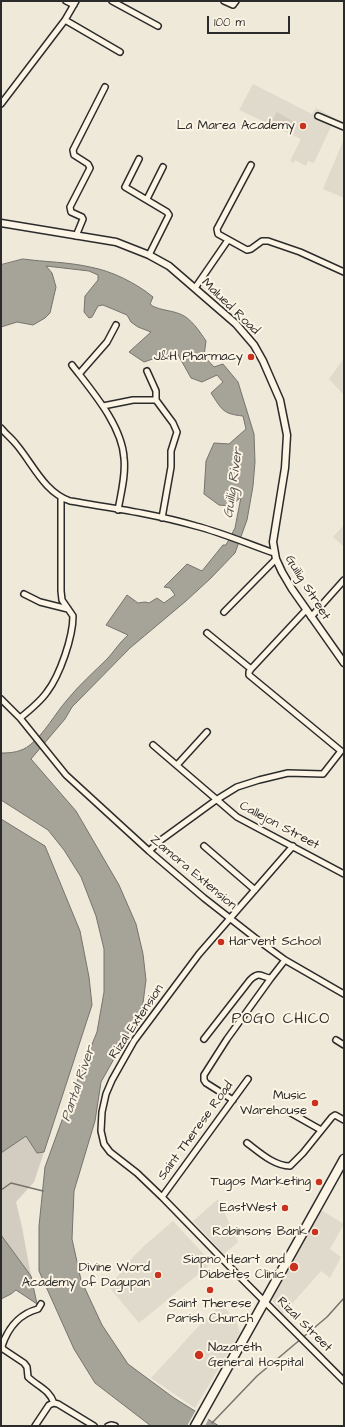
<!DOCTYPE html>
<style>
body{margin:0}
#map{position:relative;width:345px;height:1427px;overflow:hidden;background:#efe9da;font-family:"Architects Daughter",sans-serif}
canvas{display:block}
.frame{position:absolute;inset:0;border:2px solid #2b2b2b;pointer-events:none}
.scale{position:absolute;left:207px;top:16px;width:83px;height:18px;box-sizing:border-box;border:2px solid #2b2b2b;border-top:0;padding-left:5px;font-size:12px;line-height:14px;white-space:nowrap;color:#2b2b2b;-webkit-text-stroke:3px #fcf5e5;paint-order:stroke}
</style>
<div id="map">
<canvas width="345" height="1427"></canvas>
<div class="frame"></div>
<div class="scale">100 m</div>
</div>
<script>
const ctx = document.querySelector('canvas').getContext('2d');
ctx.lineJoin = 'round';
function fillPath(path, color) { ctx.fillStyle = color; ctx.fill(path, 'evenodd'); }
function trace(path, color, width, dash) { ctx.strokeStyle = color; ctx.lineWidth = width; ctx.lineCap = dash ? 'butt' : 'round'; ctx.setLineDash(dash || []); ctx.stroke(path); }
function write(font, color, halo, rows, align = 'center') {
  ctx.font = font + ' "Architects Daughter",sans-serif'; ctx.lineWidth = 4; ctx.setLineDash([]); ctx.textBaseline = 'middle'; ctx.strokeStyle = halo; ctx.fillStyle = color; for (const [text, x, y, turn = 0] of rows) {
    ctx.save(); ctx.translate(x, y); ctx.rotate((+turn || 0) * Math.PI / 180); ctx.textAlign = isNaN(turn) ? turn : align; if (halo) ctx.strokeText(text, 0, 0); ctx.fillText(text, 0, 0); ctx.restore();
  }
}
const built = new Path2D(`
 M253 84 312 114 316 108 335 118 314 163 308 161 306 166 295 160 294 163 290 161 301 139 239 110Z
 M344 139V198L323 189Z
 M344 358V394L342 393 329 379Z
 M344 525V547L333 537Z
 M218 1199 238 1242 224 1254 193 1221Z
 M321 1210 344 1224 330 1249 341 1257 330 1278 321 1271 283 1314 273 1301V1293Z
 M173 1221 212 1263 139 1323 109 1287 133 1257 145 1245Z
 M221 1304 236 1320 240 1333 195 1408 151 1378 195 1330Z`);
const green = new Path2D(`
 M277 112 294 122 289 131 271 122Z
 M26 1136 37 1153 44 1152 34 1182 16 1202 22 1227 31 1276 1 1235V1153Z`);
const water = new Path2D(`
 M23 259C45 262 68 262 90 267 112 271 136 283 153 297L150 304C156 310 171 310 180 314 191 318 200 332 206 341L204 356 214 367 223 364 238 382 254 434 255 462 253 486 247 520 235 553 211 578 186 601 130 648 72 707 65 719 31 759 76 811 119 885 136 924 143 954 146 980 143 1003 133 1025 101 1082 95 1121 74 1191 72 1239 81 1280 102 1325 128 1364 174 1398 219 1426H151L95 1383 74 1349 39 1271V1226L45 1167 69 1101 97 1032 104 992V949L96 916 81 877 64 850 48 830 1 800V753C12 753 21 752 30 745 45 733 54 715 67 700 79 685 94 672 108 658 115 650 120 642 128 635L106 625 127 595 138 603 145 602 149 603 157 598 164 603 175 595 170 588 164 587 187 564 202 571 223 545H226L235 528 241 497 231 506 219 505 204 494 206 461 214 443 229 444 246 429 243 416C223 414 222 410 211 393L223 382 217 375 202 382 191 378 176 351 144 362 129 352 151 332 138 327 131 322 127 315 103 305 98 306 92 317 89 318 84 312 85 296 98 280V275L89 271 46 266 52 273 56 287 50 313 45 318 33 325 17 322 1 327V265Z
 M1 819 45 846 80 931 89 977 92 1005 44 1152 37 1153 26 1136 1 1153Z
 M1 1235 31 1276 37 1304 16 1290 11 1294 1 1299Z`);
const pier = new Path2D(`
 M196 1410 209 1418 205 1426H187Z`);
const stream = new Path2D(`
 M1 1190 11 1183 43 1191
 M212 1423 257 1376 327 1317 344 1298`);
const minor = new Path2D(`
 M66 1 74 5
 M112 1 158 26
 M224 1 233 5 236 1
 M65 20 120 52
 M1 104 65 20 76 1
 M318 116 344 127
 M139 159 125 187 167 212 169 215 149 255
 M251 165 217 229 218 234 247 250 251 249 262 241H268L300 252 344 272
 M147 199 163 167
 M76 236 83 219 82 217 71 212 70 207 90 168 88 164 74 155 73 150 105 87
 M195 288 228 240
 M72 365C91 390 122 425 124 458 126 475 121 493 118 510
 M147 371 156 391V400L173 423 177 432 171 451V467L162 518
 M79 374 107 342 116 325
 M103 406 133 400H156
 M1 428C6 434 12 439 16 444 33 464 44 492 70 501 112 508 155 514 196 526 223 533 248 544 274 553
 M24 594 40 602 68 609
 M224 612 276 559
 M311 617 344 580
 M207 633 251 669
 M1 699 20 718 66 775 149 851 204 898 259 941 285 960 344 994
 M20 718C30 710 40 702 47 692 60 675 73 637 73 616L62 600 61 591V498
 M153 745 237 817 344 874
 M177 765 207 732
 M204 846 255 890
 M293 846 199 954 134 1041 112 1080 106 1094 102 1112 101 1131 104 1144 110 1152 137 1173 162 1197 235 1272 344 1381
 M149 851 161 840 216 800 237 787 259 780 288 773 323 774 341 751 249 675V672L251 669 306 610
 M204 1039 250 980C261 970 261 978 271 978L285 960
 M336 1040 344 1045
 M233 1100 206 1083 204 1080V1075L227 1039 271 978
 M291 1113 321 1130
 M247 1143C259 1152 274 1166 290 1166L303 1153 332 1117 335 1115 344 1120
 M162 1197 248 1079
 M41 1304 38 1309C19 1314 8 1328 2 1346L3 1349 24 1363 27 1367 28 1377C37 1386 49 1389 54 1403
 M35 1426 49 1405 54 1403 58 1404 94 1426
 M108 1426 111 1425 115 1426`);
const tertiary = new Path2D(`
 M1 223 116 242 149 255 169 266 236 324 254 345 263 361 280 400 287 435 285 468 273 542 276 559 282 572 292 589 344 663`);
const primary = new Path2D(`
 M195 1426 344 1159`);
const markers = [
 [303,126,4,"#c8321e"],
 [251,357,4,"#c8321e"],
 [221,942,4,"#c8321e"],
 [315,1103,4,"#c8321e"],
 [319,1182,4,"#c8321e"],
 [285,1208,4,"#c8321e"],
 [315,1232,4,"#c8321e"],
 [294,1267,5,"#c8321e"],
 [158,1275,4,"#c8321e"],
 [210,1290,4,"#c8321e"],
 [199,1355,5,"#c8321e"]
];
const poiNames = [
 ["La Marea Academy",295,126],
 ["J&H Pharmacy",243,357],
 ["Harvent School",229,942,"left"],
 ["Music",307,1096],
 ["Warehouse",307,1111],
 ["Tugos Marketing",311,1182],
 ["EastWest",277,1208],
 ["Robinsons Bank",307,1232],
 ["Siapno Heart and",285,1260],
 ["Diabetes Clinic",285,1275],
 ["Divine Word",150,1268],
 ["Academy of Dagupan",150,1283],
 ["Saint Therese",210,1304,"center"],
 ["Parish Church",210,1319,"center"],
 ["Nazareth",208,1348,"left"],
 ["General Hospital",208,1363,"left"]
];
const streetNames = [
 ["Malued Road",230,307,44],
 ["Guilig Street",307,588,58],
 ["Callejon Street",279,826,28],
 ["Zamora Extension",193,873,40],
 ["Rizal Extension",137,1022,-56],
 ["Saint Therese Road",196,1131,-54],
 ["Rizal Street",304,1325,45]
];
const waterNames = [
 ["Guilig River",234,483,-82],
 ["Pantal River",79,1084,-71]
];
const quarterNames = [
 ["POGO CHICO",281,1020]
];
fillPath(built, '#e0dacc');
fillPath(green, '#d2cdc0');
fillPath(water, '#a6a399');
trace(water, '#75736d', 1);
fillPath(pier, '#efe9da');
trace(stream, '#75736d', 1.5);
trace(minor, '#2b2b2b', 8);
trace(tertiary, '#2b2b2b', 9);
trace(primary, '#2b2b2b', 11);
trace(minor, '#fcf5e5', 5);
trace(tertiary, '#fcf5e5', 6);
trace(primary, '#fcf5e5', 8);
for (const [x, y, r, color] of markers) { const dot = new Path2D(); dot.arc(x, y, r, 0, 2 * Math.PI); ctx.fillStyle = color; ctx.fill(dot); trace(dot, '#fcf5e5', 1.5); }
write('13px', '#2b2b2b', '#fcf5e5', poiNames, 'right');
write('13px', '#2b2b2b', '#fcf5e5', streetNames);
write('italic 14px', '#565552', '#fcf5e5', waterNames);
ctx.letterSpacing = '1px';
write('15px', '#2b2b2b', '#fcf5e5', quarterNames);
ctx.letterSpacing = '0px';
</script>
